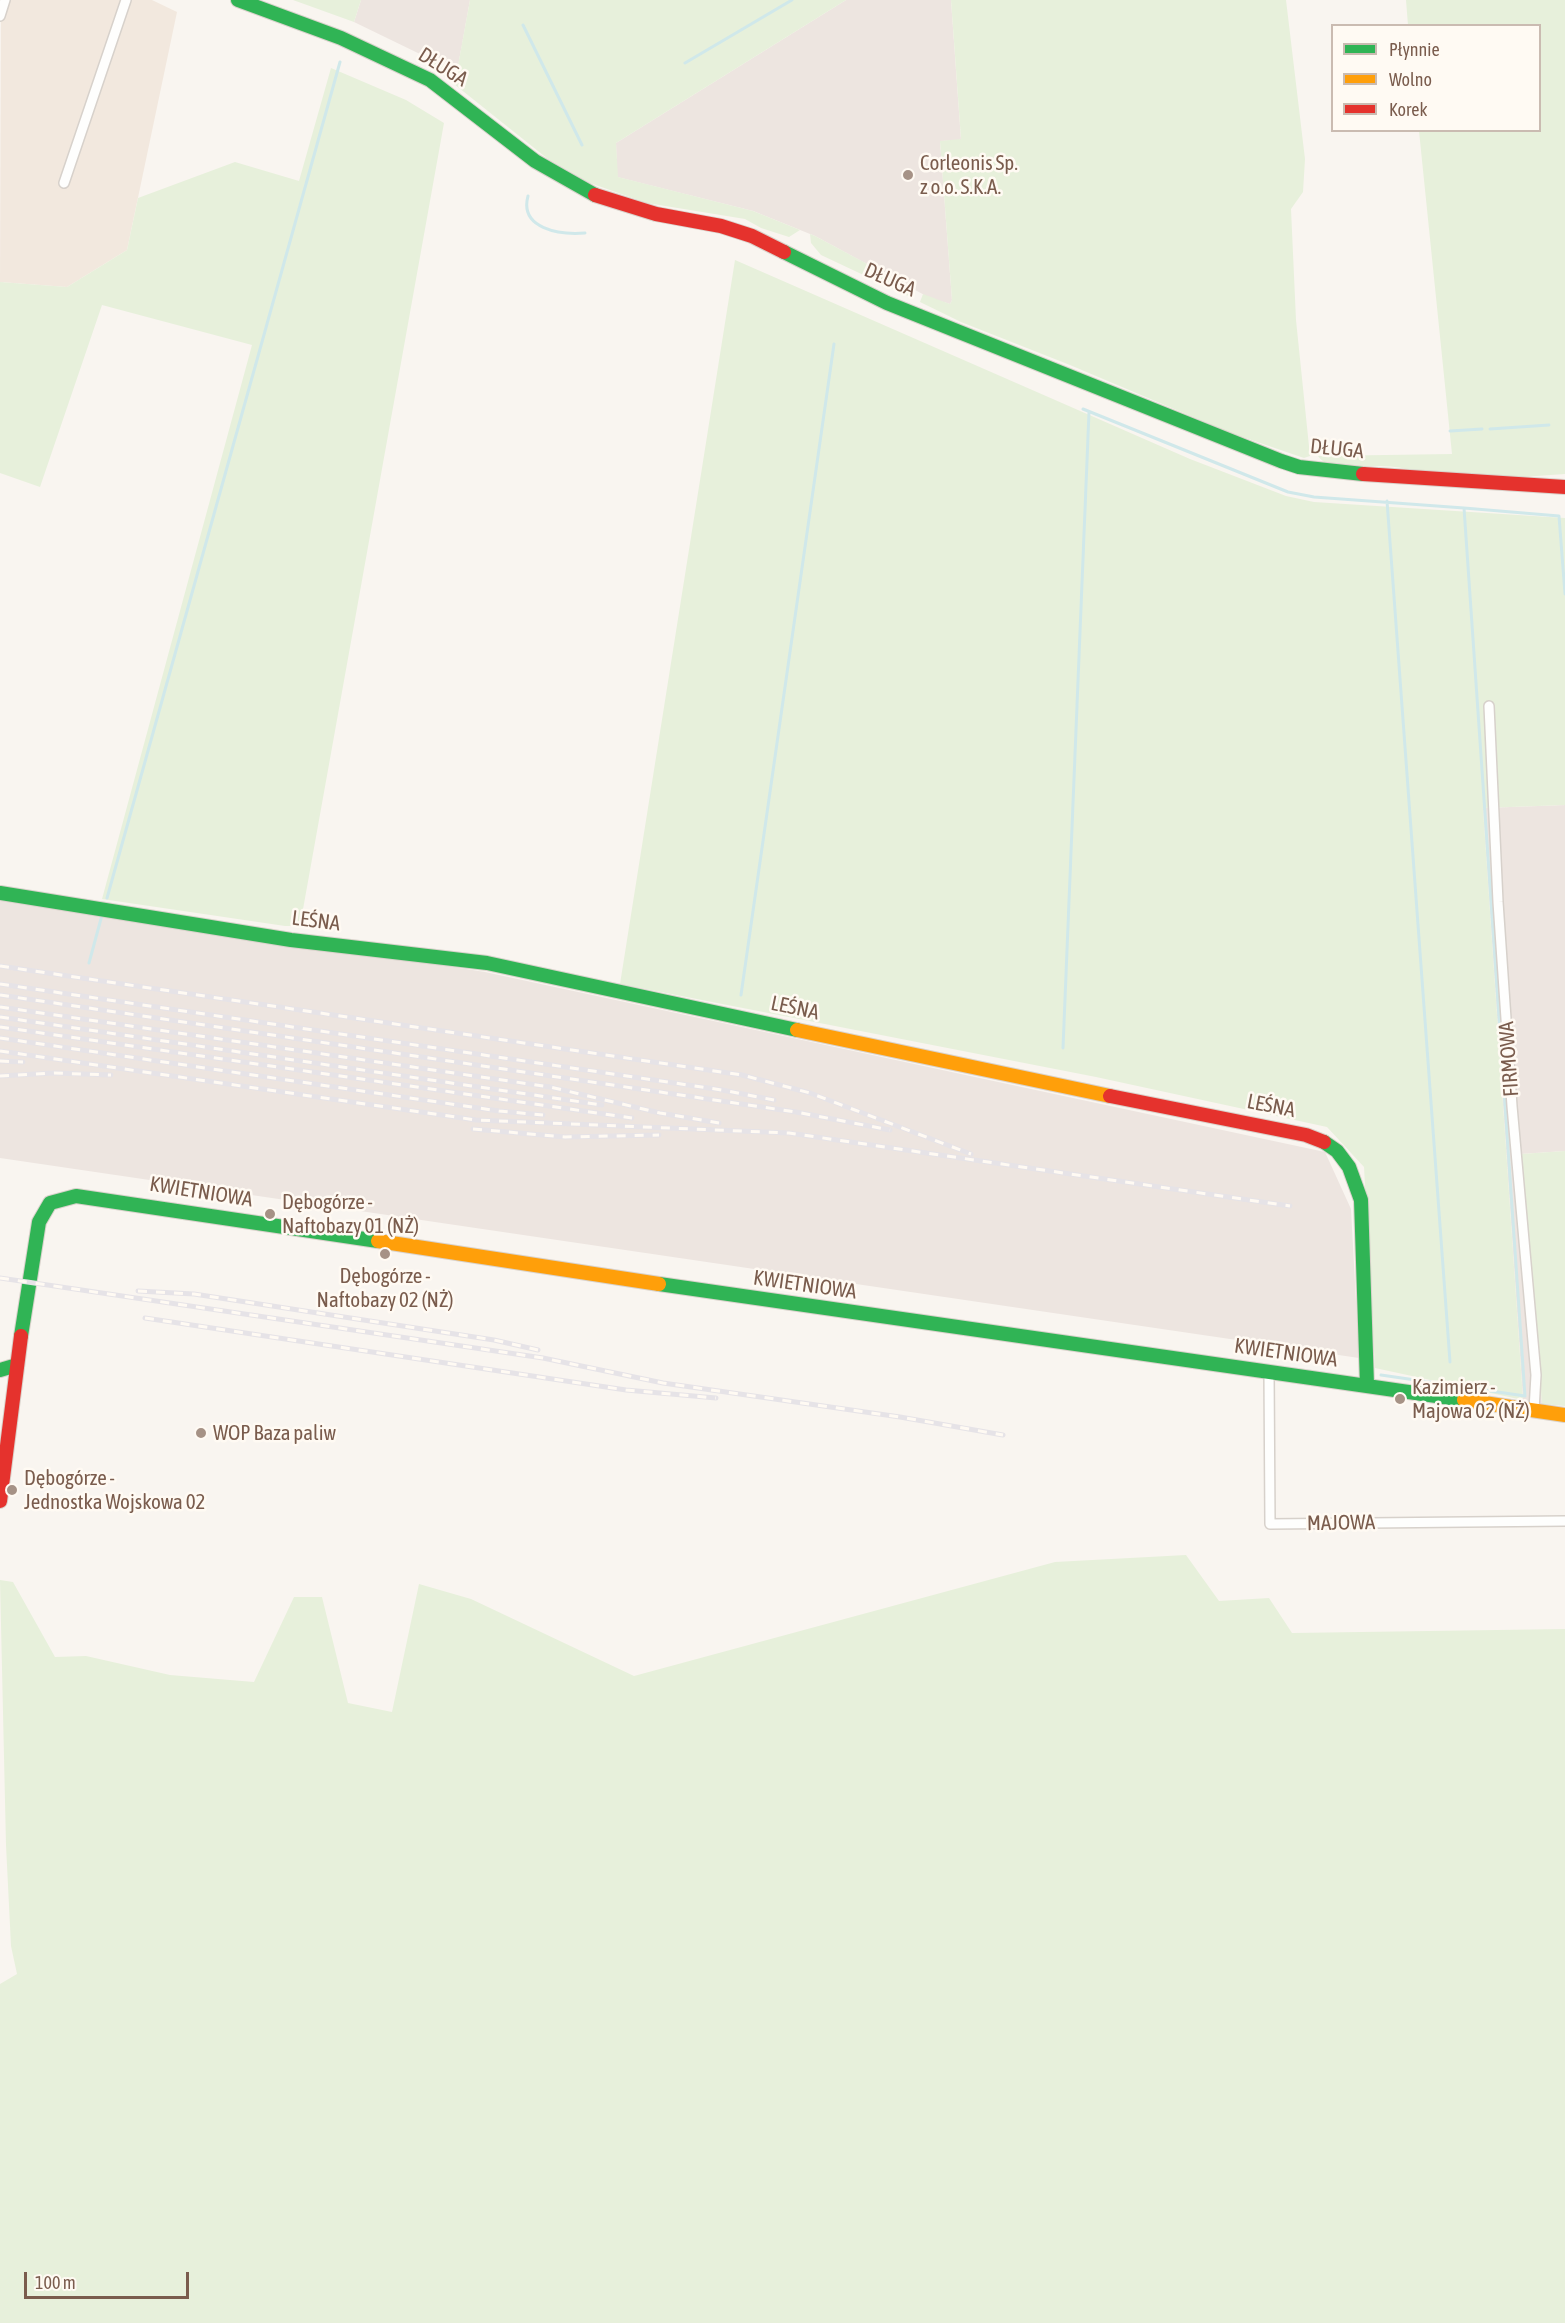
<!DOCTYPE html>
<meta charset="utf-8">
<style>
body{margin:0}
#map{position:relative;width:1565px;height:2323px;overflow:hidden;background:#f9f5f0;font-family:"Asap Condensed",sans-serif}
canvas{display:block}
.legend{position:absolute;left:1331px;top:24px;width:210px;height:108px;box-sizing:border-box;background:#fffaf3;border:2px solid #cabbb1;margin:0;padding:8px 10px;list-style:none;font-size:18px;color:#7a5c4d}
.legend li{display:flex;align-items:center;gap:12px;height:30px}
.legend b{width:30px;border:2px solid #cabbb1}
.scale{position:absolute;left:24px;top:2272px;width:165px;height:27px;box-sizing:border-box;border:3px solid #7a5c4d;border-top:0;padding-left:8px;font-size:18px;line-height:21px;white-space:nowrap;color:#7a5c4d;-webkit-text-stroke:4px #fffaf3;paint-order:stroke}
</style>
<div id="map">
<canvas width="1565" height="2323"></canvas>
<ul class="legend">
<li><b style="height:8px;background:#30b455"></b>Płynnie</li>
<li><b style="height:8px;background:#ff9f0a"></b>Wolno</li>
<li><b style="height:8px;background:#e5322d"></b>Korek</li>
</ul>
<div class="scale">100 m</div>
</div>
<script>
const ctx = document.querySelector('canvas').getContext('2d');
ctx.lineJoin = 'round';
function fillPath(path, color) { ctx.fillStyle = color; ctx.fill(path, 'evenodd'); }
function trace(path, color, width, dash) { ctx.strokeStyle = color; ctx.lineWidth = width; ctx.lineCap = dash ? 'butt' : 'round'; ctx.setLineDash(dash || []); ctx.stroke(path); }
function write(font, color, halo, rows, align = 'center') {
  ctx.font = font + ' "Asap Condensed",sans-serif'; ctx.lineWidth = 5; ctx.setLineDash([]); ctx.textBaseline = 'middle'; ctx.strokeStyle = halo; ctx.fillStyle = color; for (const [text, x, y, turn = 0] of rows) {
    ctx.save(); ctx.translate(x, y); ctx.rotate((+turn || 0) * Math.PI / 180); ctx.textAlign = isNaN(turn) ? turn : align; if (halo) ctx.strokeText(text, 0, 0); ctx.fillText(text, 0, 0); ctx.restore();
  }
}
const residential = new Path2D(`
 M1 0H152L177 12 127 250 67 287 0 282Z`);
const industrial = new Path2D(`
 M361 0H470L457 72 354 22Z
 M846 0H951L961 140 940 141 952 300 950 304 930 298 815 236 753 211 617 177 616 143Z
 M1565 805V1151L1521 1154 1542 1404 1523 1400 1483 808Z
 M0 898 14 900 15 903 330 951 333 948 485 972 1325 1152 1351 1209 1359 1358 0 1158Z`);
const green = new Path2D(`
 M293 0H361L354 22Z
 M470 0H846L616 143 618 177 753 211 800 230 789 237 761 228 745 219 647 203 590 183 548 159 429 64 427 57 457 71Z
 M951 0H1286L1305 159 1303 192 1291 209 1296 320 1310 456 1304 458 1231 433 1070 365 961 322 920 302 923 294 950 304 952 300 940 141 961 139Z
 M1406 0H1565V474L1522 477 1418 472C1406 468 1393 466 1381 466 1361 465 1332 475 1318 456L1452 454 1419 131 1540 130V26L1408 25Z
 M331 68 406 100 444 123 300 926H285L102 899 252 345 102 305 40 487 0 473V282L67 287 127 250 138 198 235 162 299 181Z
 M810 234 815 236 914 289 908 296 821 255 811 243Z
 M735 260 1190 459 1286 496 1314 502 1565 518V805L1483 808 1523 1400 1375 1368 1364 1167 1327 1127 1096 1077 620 984Z
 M1565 1151V1406L1542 1404 1521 1154Z
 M1186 1555 1219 1601 1269 1598 1292 1633 1565 1629V2323H0V1984L17 1974 11 1946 6 1845 0 1580 13 1582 55 1657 86 1656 170 1675 254 1682 294 1597H322L348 1703 392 1712 419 1584 471 1599 634 1676 1055 1562Z`);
const stream = new Path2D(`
 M523 25 582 145
 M685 63 792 0
 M528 196C519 229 560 235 585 233
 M1083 409 1288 492 1314 497 1464 508
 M1490 429 1549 425
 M1450 431 1482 429
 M1387 501 1450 1362
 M107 898 340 62
 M89 963 102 915
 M741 995 834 344
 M1063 1048 1089 412
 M1381 1375 1525 1396 1464 508 1559 516 1565 594`);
const street = new Path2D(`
 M0 16 5 0
 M64 183 126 0
 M1489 706 1498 902 1512 1106 1536 1375 1534 1410
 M1269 1371 1270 1524 1565 1521`);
const fast = new Path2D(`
 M238 0 341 38 430 80 535 161 595 195
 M784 252 887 303 1281 461 1299 467 1363 474
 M0 893 291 940 487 963 797 1030
 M1324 1142 1337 1151 1349 1167 1361 1200 1367 1385
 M659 1284 1464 1400
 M21 1336 39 1222 50 1203 76 1196 378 1241
 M0 1370 17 1365`);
const slow = new Path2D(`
 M797 1030 1110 1096
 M378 1241 659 1284
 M1464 1400 1565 1415`);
const jam = new Path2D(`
 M595 195 656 214 721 226 752 236 784 252
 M1363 474 1565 487
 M1110 1096 1306 1135 1324 1142
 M0 1501 21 1336`);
const rail = new Path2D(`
 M0 966 742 1075 810 1093 971 1154
 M0 984 722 1090 774 1100
 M0 995 796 1112 890 1130
 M0 1007 550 1087 660 1113 719 1123
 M0 1017 602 1105
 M0 1027 632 1118
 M0 1038 499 1111 543 1115
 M0 1051 476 1120 789 1133 1290 1206
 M0 1061 23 1062
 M0 1076 54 1073 111 1075
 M473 1129 565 1137 659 1135
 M0 1278 543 1358 663 1383 900 1417 1003 1435
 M138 1291 194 1294 494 1340 538 1350
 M145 1318 626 1390 716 1398`);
const markers = [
 [908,175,6,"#a69286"],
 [270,1214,6,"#a69286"],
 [385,1254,6,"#a69286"],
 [1400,1399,6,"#a69286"],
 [201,1433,6,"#a69286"],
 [12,1490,6,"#a69286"]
];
const streetNames = [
 ["DŁUGA",443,67,32],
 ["DŁUGA",890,280,24],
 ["DŁUGA",1337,449,6],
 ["LEŚNA",316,921,7],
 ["LEŚNA",795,1008,12],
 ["FIRMOWA",1509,1059,-94],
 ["LEŚNA",1271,1106,11],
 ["KWIETNIOWA",201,1192,9],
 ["KWIETNIOWA",805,1285,8],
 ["KWIETNIOWA",1286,1353,8],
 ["MAJOWA",1341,1523,-1]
];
const poiNames = [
 ["Corleonis Sp.",920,163],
 ["z o.o. S.K.A.",920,187],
 ["Dębogórze -",282,1202],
 ["Naftobazy 01 (NŻ)",282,1226],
 ["Dębogórze -",385,1276,"center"],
 ["Naftobazy 02 (NŻ)",385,1300,"center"],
 ["Kazimierz -",1412,1387],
 ["Majowa 02 (NŻ)",1412,1411],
 ["WOP Baza paliw",213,1433],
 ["Dębogórze -",24,1478],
 ["Jednostka Wojskowa 02",24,1502]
];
fillPath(residential, '#f2e8de');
fillPath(industrial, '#ede5e0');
fillPath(green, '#e7f0db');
trace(stream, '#d0e8ea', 3);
trace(street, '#d7d1cb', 12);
trace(fast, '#d9d2cb', 16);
trace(slow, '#d9d2cb', 16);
trace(jam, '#d9d2cb', 16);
trace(street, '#fefefd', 9);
trace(fast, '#30b455', 14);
trace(slow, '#ff9f0a', 14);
trace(jam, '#e5322d', 14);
trace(rail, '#e6e3e7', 5);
trace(rail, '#fffaf3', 3, [9]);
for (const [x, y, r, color] of markers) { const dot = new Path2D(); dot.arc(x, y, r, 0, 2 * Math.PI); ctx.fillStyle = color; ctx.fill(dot); trace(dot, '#fffaf3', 2); }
write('21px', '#7a5c4d', '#fffaf3', streetNames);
write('21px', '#7a5c4d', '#fffaf3', poiNames, 'left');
</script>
